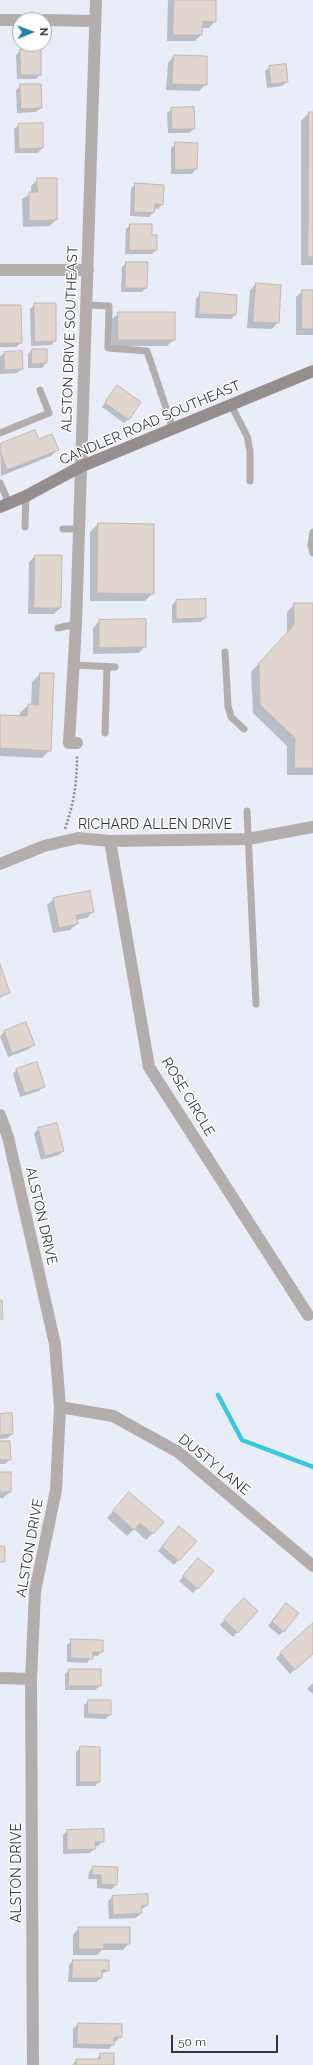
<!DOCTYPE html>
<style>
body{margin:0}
#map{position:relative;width:313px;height:2065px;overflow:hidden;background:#e8edf8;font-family:Raleway,sans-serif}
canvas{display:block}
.north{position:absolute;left:12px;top:12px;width:40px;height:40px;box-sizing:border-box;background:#fff;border:1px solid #adaeb0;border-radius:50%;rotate:89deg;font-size:11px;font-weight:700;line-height:16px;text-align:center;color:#333439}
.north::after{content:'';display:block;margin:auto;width:14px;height:18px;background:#2182ad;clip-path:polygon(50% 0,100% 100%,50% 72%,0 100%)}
.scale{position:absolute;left:171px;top:2035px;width:107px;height:18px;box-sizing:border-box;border:2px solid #333439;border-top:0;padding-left:5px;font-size:12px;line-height:14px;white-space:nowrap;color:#333439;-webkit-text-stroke:3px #fff;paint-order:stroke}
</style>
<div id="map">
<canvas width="313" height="2065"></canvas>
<div class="north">N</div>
<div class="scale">50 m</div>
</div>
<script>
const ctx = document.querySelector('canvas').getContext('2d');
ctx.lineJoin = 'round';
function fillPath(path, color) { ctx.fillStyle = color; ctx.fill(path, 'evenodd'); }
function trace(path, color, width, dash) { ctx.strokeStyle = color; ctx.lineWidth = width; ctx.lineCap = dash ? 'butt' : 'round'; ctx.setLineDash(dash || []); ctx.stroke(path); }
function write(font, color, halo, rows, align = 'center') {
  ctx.font = font + ' Raleway,sans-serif'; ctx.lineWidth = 3; ctx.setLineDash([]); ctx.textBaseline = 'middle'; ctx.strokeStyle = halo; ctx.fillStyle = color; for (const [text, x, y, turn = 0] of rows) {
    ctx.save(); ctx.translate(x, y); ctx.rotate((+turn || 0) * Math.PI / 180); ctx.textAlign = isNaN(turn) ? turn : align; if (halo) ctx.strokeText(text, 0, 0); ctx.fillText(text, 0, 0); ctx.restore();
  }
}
const shadow = new Path2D(`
 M168 0H215V21L209 28H202L201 35 195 41H167Z
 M21 50 40 75 36 79H17L16 55Z
 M174 56 206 84 199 91 166 90 168 63Z
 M270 67 287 82 282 86 267 88 265 71Z
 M21 85 41 108 36 112 17 113 16 90Z
 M172 109 194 129 189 133H168L167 113Z
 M309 113H313V265H301V121Z
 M42 124V148L38 153H15L14 129 19 125Z
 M176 143 197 144 196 169 192 174H171V148Z
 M38 179 56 220 50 226 23 227 22 199 31 193V186Z
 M135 184 162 204 158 209 154 208 153 213 149 217 130 216 131 189Z
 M130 225 151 236 156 250 152 254H125L126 229Z
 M126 263 146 288 142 292H121L122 267Z
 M256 284 278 322 272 329 247 328 250 290Z
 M303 291H313V335H296V297Z
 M201 294 235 315 231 319 195 318 196 298Z
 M35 304 55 341 51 345 31 346 30 309Z
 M0 306 21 343 16 347H0Z
 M119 313 174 340 167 346H112V319Z
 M32 350H46V363L42 368H28V354Z
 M4 353 22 369 17 373 0 374V357Z
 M113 391 129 419 124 423 102 407Z
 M38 440 57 450 51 456 1 476 0 445Z
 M98 524 153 593 145 601H90V532Z
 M35 556 60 608 54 614H28L29 562Z
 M176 601 205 618 201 622 172 623V605Z
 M295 604H313V775H287V746L253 713 251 672 287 634V612Z
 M99 621 145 646 139 653 93 654V628Z
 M40 674 50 750 42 758 0 756V716L20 717V713L28 705H31L32 682Z
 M54 899 93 911 87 918 76 920 77 924 70 930 53 933 47 905Z
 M0 967 9 993 0 998Z
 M26 1024 34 1044 29 1049 8 1057 0 1036 4 1032Z
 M17 1069 43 1086 39 1091 20 1097 13 1074Z
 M56 1125 63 1151 59 1155 41 1160 34 1134 38 1129Z
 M0 1415 12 1434 8 1438 0 1439Z
 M0 1442 10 1459 5 1464H0Z
 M0 1473 10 1492 3 1498H0Z
 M123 1500 153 1533 146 1540 134 1529 127 1536 107 1518Z
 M175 1532 195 1541 174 1565 158 1551Z
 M194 1563 212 1571 193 1593 179 1581Z
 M239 1604 256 1611 233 1637 220 1625Z
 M282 1608 284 1631 279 1635 268 1626Z
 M313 1625V1653L290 1674 276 1658Z
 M72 1640 102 1651 98 1656H92L87 1663 67 1662V1645Z
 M69 1670 100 1686 95 1690H65V1674Z
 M313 1683V1694L307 1689Z
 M89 1701 110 1714 106 1719 84 1718V1705Z
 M81 1747 99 1748V1782L95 1786H76V1752Z
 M67 1831 103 1841 98 1846H94V1849L90 1853 63 1854V1835Z
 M93 1867 116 1884 112 1889 97 1888V1879H88L89 1872Z
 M113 1897 147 1905 141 1910V1913L136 1918 109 1919 108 1901Z
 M79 1928 129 1943 123 1950H102L97 1955H73V1935Z
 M73 1960 108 1970 101 1975V1978L96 1982H68L69 1965Z
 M78 2024 121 2025V2037L116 2041H113V2044L109 2049 73 2048V2029Z
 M101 2054 113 2065H72L77 2060H96Z`);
const stream = new Path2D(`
 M218 1395 242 1440 313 1467`);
const building = new Path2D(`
 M174 0H216V22L203 21 202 35H173Z
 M20 49H41V75H21Z
 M174 55 207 56V85L172 84Z
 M286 64 288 82 271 84 269 66Z
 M20 84H41L42 108 21 109Z
 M194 107 195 129H172L171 108Z
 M309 112H313V257H308Z
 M43 123V148L19 149 18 124Z
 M175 142 198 143 197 169 175 170Z
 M37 178H57V220L29 221V192H37Z
 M135 183 164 185 163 205 155 204 154 213 134 212Z
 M130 224H152V235H157V250H129Z
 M126 262H148L147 288H125Z
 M256 283 281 285 279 323 253 322Z
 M302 290H313V329H302Z
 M200 292 237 295 236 315 199 314Z
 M34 303H56V341L35 342Z
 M0 305H21L22 343H0Z
 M118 312H175V340H118Z
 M32 349H47V363L32 364Z
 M22 351 23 369 4 370V352Z
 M117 385 141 402 129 420 105 403Z
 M35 430 39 439 52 434 59 450 7 470 0 451V444Z
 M98 523 154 524V594L97 593Z
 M35 555H62L61 608H34Z
 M206 599V618L176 619V600Z
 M294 603H313V768H294L295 738 260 705 259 663 294 625Z
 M146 619V647L99 648V620Z
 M40 673H54L51 751 0 748V715L27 716 28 704 38 705Z
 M90 891 94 912 76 915 78 924 59 928 53 898Z
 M0 964 10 993 0 996Z
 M26 1022 35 1045 12 1053 4 1031Z
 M37 1062 45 1087 25 1093 16 1069Z
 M57 1123 64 1151 45 1156 38 1128Z
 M0 1300H2L3 1319H0Z
 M12 1413 13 1434 0 1435V1414Z
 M0 1441H10L11 1460H0Z
 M0 1472H11V1492H0Z
 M129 1492 164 1522 153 1534 140 1523 134 1530 113 1511Z
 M179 1526 197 1541 179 1561 162 1547Z
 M0 1546H5V1562H0Z
 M198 1558 214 1571 198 1589 183 1576Z
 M244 1598 258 1611 238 1633 224 1620Z
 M286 1603 299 1613 284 1632 272 1622Z
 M313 1623V1654L295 1670 280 1653Z
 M71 1639 103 1640V1652H93V1659L71 1658Z
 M69 1669H101V1686H69Z
 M88 1700H111V1715L88 1714Z
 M80 1746 100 1747V1782H80Z
 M104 1829V1842H95L96 1849 67 1850V1830Z
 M93 1866 118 1867 117 1885 101 1884V1875H92Z
 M148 1894V1905L141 1906 142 1913 113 1915 112 1896Z
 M79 1927H130V1944H104V1949H79Z
 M73 1960H109V1971L102 1970V1978H72Z
 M78 2023 122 2024V2037H114V2045L77 2044Z
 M100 2053H114V2065H76V2059H100Z`);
const path = new Path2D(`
 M65 829C74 802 77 784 77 755`);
const service = new Path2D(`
 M87 305 109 306 108 348 147 351 173 429
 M231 405 247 436 250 451V481
 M0 433 49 413 40 390
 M0 483 9 503
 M25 527 26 496
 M63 529H78
 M313 532 311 545 313 553
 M58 628 76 624
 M225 652 228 706 231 717 244 729
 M74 665 115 667
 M105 733 107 667
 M247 811 256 1004`);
const minor = new Path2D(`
 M0 20H20
 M44 20 95 21
 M0 270H88
 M77 743H69L76 624 96 0
 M110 841 149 1067 308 1315
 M0 864 44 846 78 838 110 841 248 839 313 827
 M0 1115 8 1137 55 1344 60 1407 56 1490 35 1591 31 1679 33 2065
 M60 1407 113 1416 178 1452 313 1566
 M0 1678 31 1679`);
const secondary = new Path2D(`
 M0 507 26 496 80 467 313 371`);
const streetNames = [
 ["ALSTON DRIVE SOUTHEAST",70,339,-88],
 ["CANDLER ROAD SOUTHEAST",150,423,-23],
 ["RICHARD ALLEN DRIVE",155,825],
 ["ROSE CIRCLE",188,1097,59],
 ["ALSTON DRIVE",41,1216,77],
 ["DUSTY LANE",214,1465,39],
 ["ALSTON DRIVE",30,1548,-80],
 ["ALSTON DRIVE",17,1873,-90]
];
fillPath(shadow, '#0003');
trace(stream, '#3ac7de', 4.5);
fillPath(building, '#e1d5cf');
trace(building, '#c3b7b2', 1);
trace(path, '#888b93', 2.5, [2, 2]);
trace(service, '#b3adab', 7);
trace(minor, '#b3adab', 12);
trace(secondary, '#968e8c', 12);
write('14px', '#333439', '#fff', streetNames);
</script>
